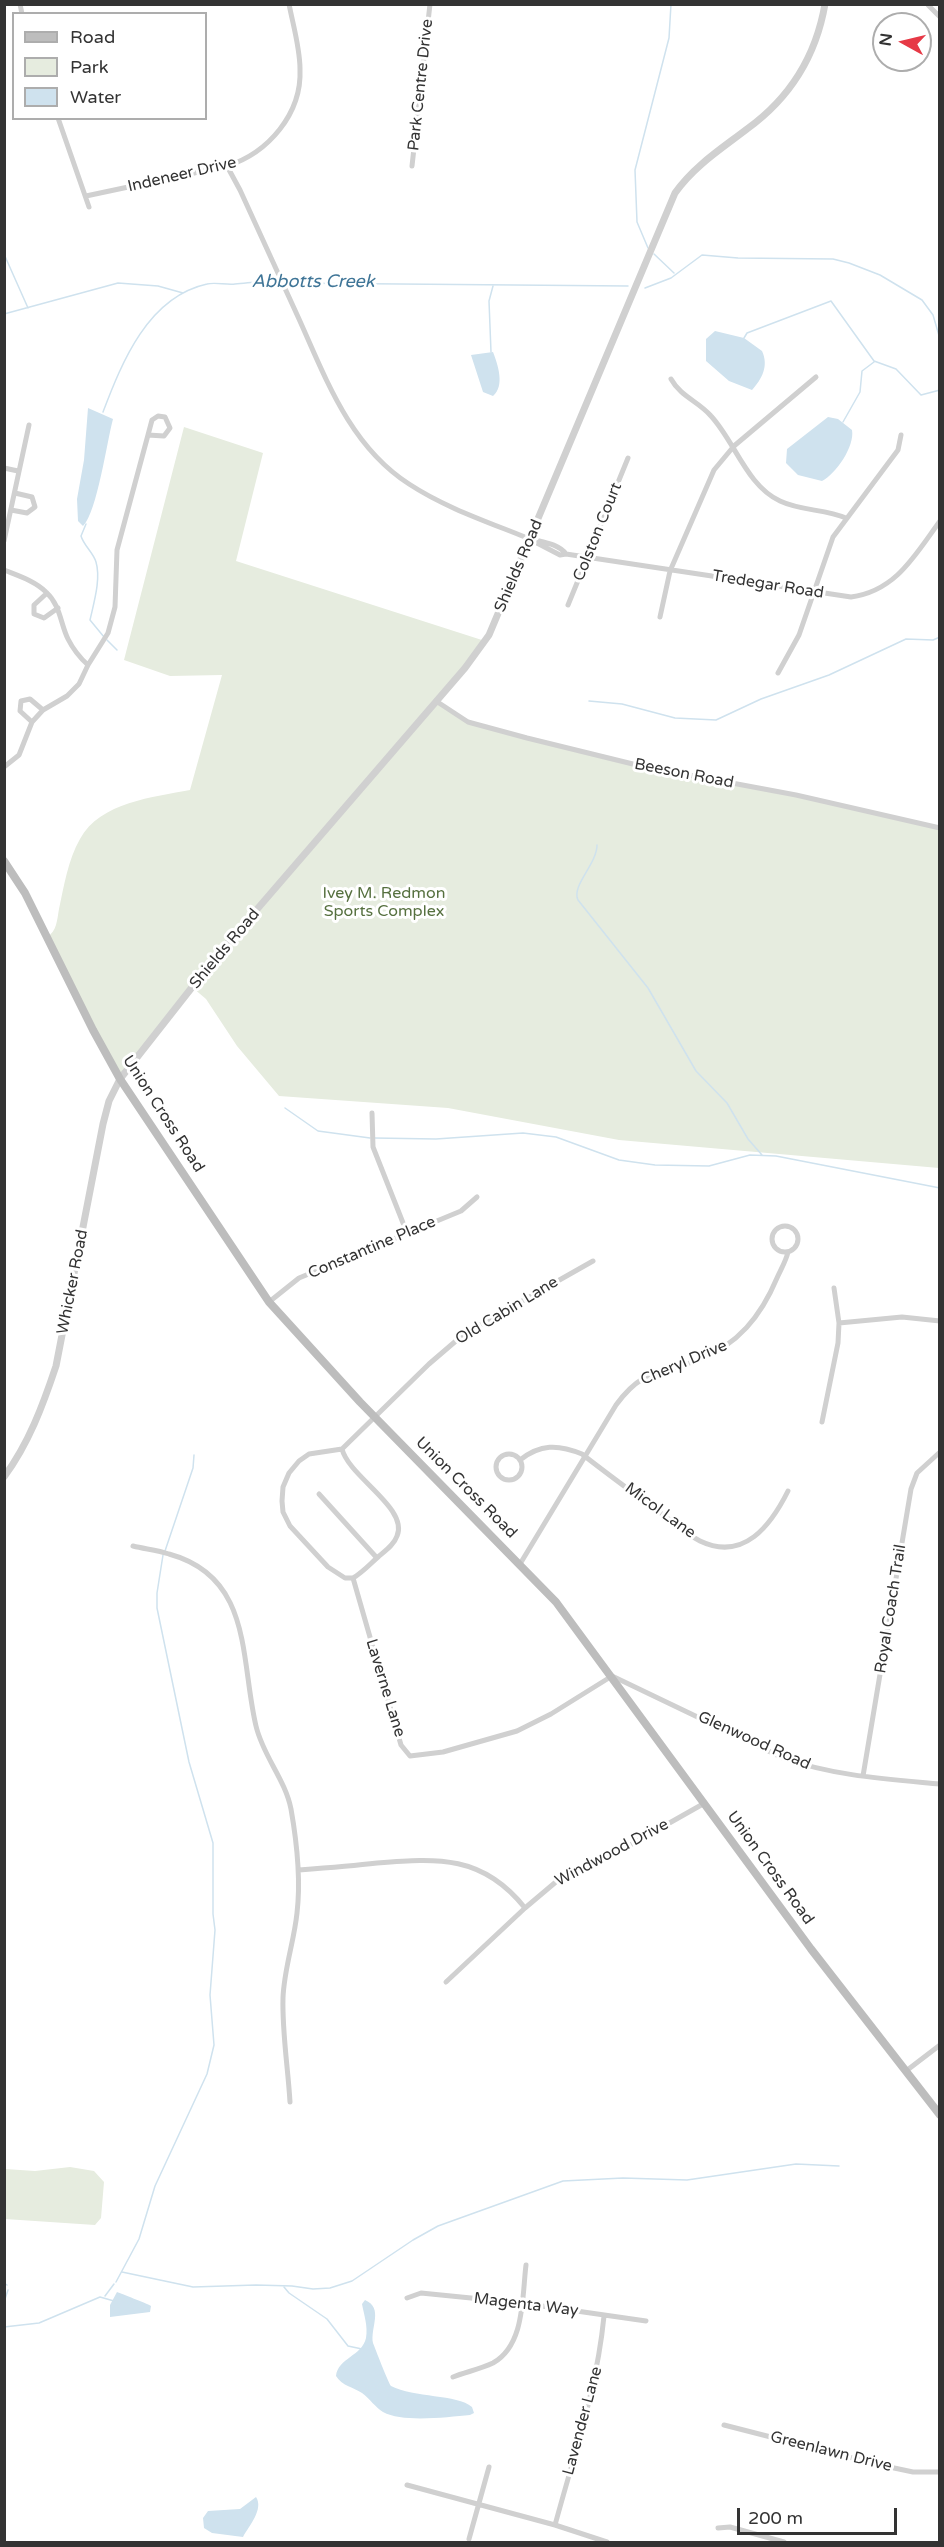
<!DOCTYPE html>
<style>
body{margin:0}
#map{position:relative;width:944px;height:2547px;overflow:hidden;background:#fff;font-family:"Varela Round",sans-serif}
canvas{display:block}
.frame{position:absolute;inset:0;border:6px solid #333;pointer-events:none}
.legend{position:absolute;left:12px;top:12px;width:195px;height:108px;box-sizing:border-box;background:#fff;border:2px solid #adadad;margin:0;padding:8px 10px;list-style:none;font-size:18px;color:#333}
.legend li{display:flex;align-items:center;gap:12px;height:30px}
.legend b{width:30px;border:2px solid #adadad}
.north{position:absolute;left:872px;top:12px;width:60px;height:60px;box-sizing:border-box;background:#fff;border:2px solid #adadad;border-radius:50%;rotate:278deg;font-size:16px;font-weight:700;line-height:24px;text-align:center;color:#333}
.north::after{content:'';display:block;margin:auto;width:21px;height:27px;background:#e63946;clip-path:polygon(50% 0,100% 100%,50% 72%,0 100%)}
.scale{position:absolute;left:737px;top:2508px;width:160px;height:27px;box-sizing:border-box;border:3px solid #333;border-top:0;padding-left:8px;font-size:18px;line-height:21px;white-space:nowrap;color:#333;-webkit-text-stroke:4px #fff;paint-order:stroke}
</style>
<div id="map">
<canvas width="944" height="2547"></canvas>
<div class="frame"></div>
<ul class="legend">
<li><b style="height:8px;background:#bdbdbd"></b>Road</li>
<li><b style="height:16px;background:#e6ecdf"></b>Park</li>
<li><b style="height:16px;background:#cfe2ee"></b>Water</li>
</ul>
<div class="north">N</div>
<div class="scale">200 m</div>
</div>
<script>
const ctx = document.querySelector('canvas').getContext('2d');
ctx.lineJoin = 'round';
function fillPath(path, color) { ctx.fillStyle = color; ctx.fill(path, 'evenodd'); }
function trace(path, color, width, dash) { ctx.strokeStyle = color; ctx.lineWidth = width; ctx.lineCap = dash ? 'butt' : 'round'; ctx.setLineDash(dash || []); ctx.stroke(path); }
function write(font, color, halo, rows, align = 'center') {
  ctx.font = font + ' "Varela Round",sans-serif'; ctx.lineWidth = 6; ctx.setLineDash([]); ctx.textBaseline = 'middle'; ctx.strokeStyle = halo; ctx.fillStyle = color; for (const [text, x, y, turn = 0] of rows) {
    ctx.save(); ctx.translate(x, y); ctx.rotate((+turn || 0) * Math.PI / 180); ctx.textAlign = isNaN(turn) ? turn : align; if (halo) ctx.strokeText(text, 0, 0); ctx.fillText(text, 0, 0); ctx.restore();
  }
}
const green = new Path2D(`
 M184 427 263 453 236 561 485 641 436 701 468 722 641 766 796 795 939 828V1168L619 1140 448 1108 279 1096 237 1046 206 999 193 988 120 1079 47 937C57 931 57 920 59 909 64 886 68 860 80 839 100 802 154 797 190 790L222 675 170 676 124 660Z
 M70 2167 94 2171 104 2182 101 2218 95 2225 5 2219V2169L35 2171Z`);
const water = new Path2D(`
 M715 331 744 338 762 351C769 366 762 379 752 390L729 381 706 361V339Z
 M493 352C498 365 505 386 493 396L483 392 471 355Z
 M88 408 113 419C107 441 97 512 83 526L78 521 77 499 84 460Z
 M828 417 838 419 852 430C855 446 836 474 822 481L798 475 786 463 787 449Z
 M117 2292C122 2294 146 2303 151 2306L150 2312 110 2317V2305Z
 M365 2300C384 2308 370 2328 373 2343 375 2348 388 2382 391 2386 414 2398 457 2394 472 2407L474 2413 470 2415C447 2417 403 2423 383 2412 375 2407 370 2399 362 2393 353 2387 342 2386 336 2376 338 2358 362 2356 366 2338 368 2326 364 2315 362 2304Z
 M256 2497C264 2509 249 2526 243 2537L212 2533 204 2528 203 2518 208 2511 240 2509Z`);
const stream = new Path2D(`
 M648 248 637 222 635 170 669 38 671 4
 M4 254 28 308
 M654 254 674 273
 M286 283 628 286
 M645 288 671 278 702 255 738 258 833 259 849 263 880 275 922 300 933 315 940 339
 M4 314 118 283 158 286 183 293
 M744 338 747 333 831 301 874 361 896 369 921 395 940 390
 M491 352 489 301 493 286
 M103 412C122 362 148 297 207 284 215 282 226 285 235 284 250 283 266 280 281 282
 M843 422 860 392 862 371 874 362
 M86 524 81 536C84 546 93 552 96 562 101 579 94 602 90 620L104 637
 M107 640 117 650
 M589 701 622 704 675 718 716 720 761 699 829 675 906 639 933 640 940 637
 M597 845C597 864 571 886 578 900L648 988 696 1071 727 1103 748 1139 762 1155
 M285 1108 318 1131 370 1138
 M374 1138 436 1139 523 1133 556 1137 619 1160 655 1165 709 1166 750 1155 776 1156 940 1188
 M165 1551 193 1468 194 1455
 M122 2272 193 2287 256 2285 292 2286 313 2289 330 2288 352 2281 413 2240 438 2226 563 2181 623 2178 687 2180 796 2164 839 2166
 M116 2282 139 2239 155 2186 207 2074 214 2045 210 1995 215 1930 213 1914V1843L189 1762 157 1608V1593L163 1555
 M4 2283 7 2285
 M284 2287 289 2293 327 2319 348 2346 362 2349
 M105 2296 114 2284
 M4 2302 8 2290
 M4 2327 39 2323 100 2297 114 2301`);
const minor = new Path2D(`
 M20 4 22 14
 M928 5 940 17
 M58 118 89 207
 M227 166 240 190C260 233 279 276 299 319 326 379 350 446 409 484 444 507 485 521 525 537 538 542 557 542 566 554
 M412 166 430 4
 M86 196 227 166C268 153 302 114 300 69 300 48 293 25 289 4
 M671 379C681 397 698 401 711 416 735 442 747 486 780 501 801 511 825 509 846 518
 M4 468 18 471
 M11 510 27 513 35 507 32 497 15 493
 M4 541 29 425
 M535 542 560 555 566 554 851 597C896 591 915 555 940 521
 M4 570C19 576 35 581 46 592 61 606 60 623 68 639 73 649 79 657 88 665
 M47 593 34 605V614L44 618 58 608
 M568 605 628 458
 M660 617 670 571 714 470 734 446 816 377
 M778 673 799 635 833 537 898 450 901 435
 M436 701 468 722 527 738 641 766 796 795 940 828
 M32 722 20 711 21 701 30 699 43 710
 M4 767 19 755 32 722 43 710 67 696 79 684 88 665 108 633 115 607 117 550 148 435 152 420 158 416 165 417 170 428 164 436 148 435
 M372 1113 373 1147 407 1233
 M772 1239a13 13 0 1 1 26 0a13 13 0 1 1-26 0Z
 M269 1302 299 1278 461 1211 477 1197
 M839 1323 902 1317 940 1321
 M822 1422 838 1343 839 1323 834 1288
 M342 1449C349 1477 409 1508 397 1536 394 1545 385 1551 378 1557 370 1564 363 1572 353 1578H345L328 1567 290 1526 283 1512 282 1501 283 1487 289 1473 299 1461 309 1454 342 1449 429 1364 464 1334 593 1261
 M496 1467a13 13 0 1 1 26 0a13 13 0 1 1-26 0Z
 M520 1460C540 1444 558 1444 582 1454 606 1473 631 1491 655 1509 670 1519 684 1533 700 1541 744 1562 771 1525 788 1491
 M319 1494 377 1558
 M133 1546C145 1549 157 1550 169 1554 253 1577 240 1659 256 1726 263 1756 285 1779 291 1809 297 1843 301 1879 297 1913 294 1942 284 1969 283 1998 282 2032 288 2068 290 2102
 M520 1564 616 1405C643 1368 659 1375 698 1360 738 1345 761 1316 777 1278 781 1269 786 1261 788 1252
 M353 1578 401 1745 410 1756 443 1752 517 1731 551 1714 612 1676 783 1758C834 1776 886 1779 940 1784
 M863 1776 911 1489 917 1473 940 1452
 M299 1870C325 1868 351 1866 377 1863 438 1858 483 1855 525 1908
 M446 1982 525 1908 557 1881 634 1843 703 1804
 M906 2071 940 2045
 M407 2298 421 2293 521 2303 646 2321
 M453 2377C466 2372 480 2369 493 2363 525 2345 522 2297 526 2265
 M724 2425 880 2465 913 2472H940
 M407 2485 555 2525 607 2542
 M555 2525C574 2455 597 2388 604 2316
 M718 2528 730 2527 784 2542
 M469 2539 489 2467`);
const tertiary = new Path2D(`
 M4 1477C29 1443 43 1405 56 1366L103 1124 109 1101 120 1079 215 958 465 668 489 635 675 193C694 166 721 149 747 129 790 98 816 56 825 4`);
const secondary = new Path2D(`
 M4 861 25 893 93 1030 120 1079 269 1302 360 1402 556 1602 811 1949 940 2115`);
const streetNames = [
 ["Park Centre Drive",421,85,-84],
 ["Indeneer Drive",182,175,-13],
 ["Colston Court",598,532,-68],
 ["Shields Road",519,566,-67],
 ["Tredegar Road",768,585,9],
 ["Beeson Road",684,774,11],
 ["Shields Road",225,949,-50],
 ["Union Cross Road",163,1114,57],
 ["Constantine Place",372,1248,-23],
 ["Whicker Road",73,1282,-79],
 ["Old Cabin Lane",507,1311,-31],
 ["Cheryl Drive",684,1363,-23],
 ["Union Cross Road",466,1488,45],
 ["Micol Lane",660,1511,36],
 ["Royal Coach Trail",891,1609,-81],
 ["Laverne Lane",385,1688,73],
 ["Glenwood Road",754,1741,24],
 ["Windwood Drive",612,1853,-28],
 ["Union Cross Road",770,1868,54],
 ["Magenta Way",526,2305,7],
 ["Lavender Lane",583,2421,-75],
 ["Greenlawn Drive",831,2452,14]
];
const parkNames = [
 ["Ivey M. Redmon",384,894],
 ["Sports Complex",384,912]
];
const waterNames = [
 ["Abbotts Creek",313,282]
];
fillPath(green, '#e6ecdf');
fillPath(water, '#cfe2ee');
trace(stream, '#cfe2ee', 1.5);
trace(minor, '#d0d0d0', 5);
trace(tertiary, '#d0d0d0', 7);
trace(secondary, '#bdbdbd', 8);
write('16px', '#333', '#fff', streetNames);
write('16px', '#56703f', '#fff', parkNames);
write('italic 18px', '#3f7597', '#fff', waterNames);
</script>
